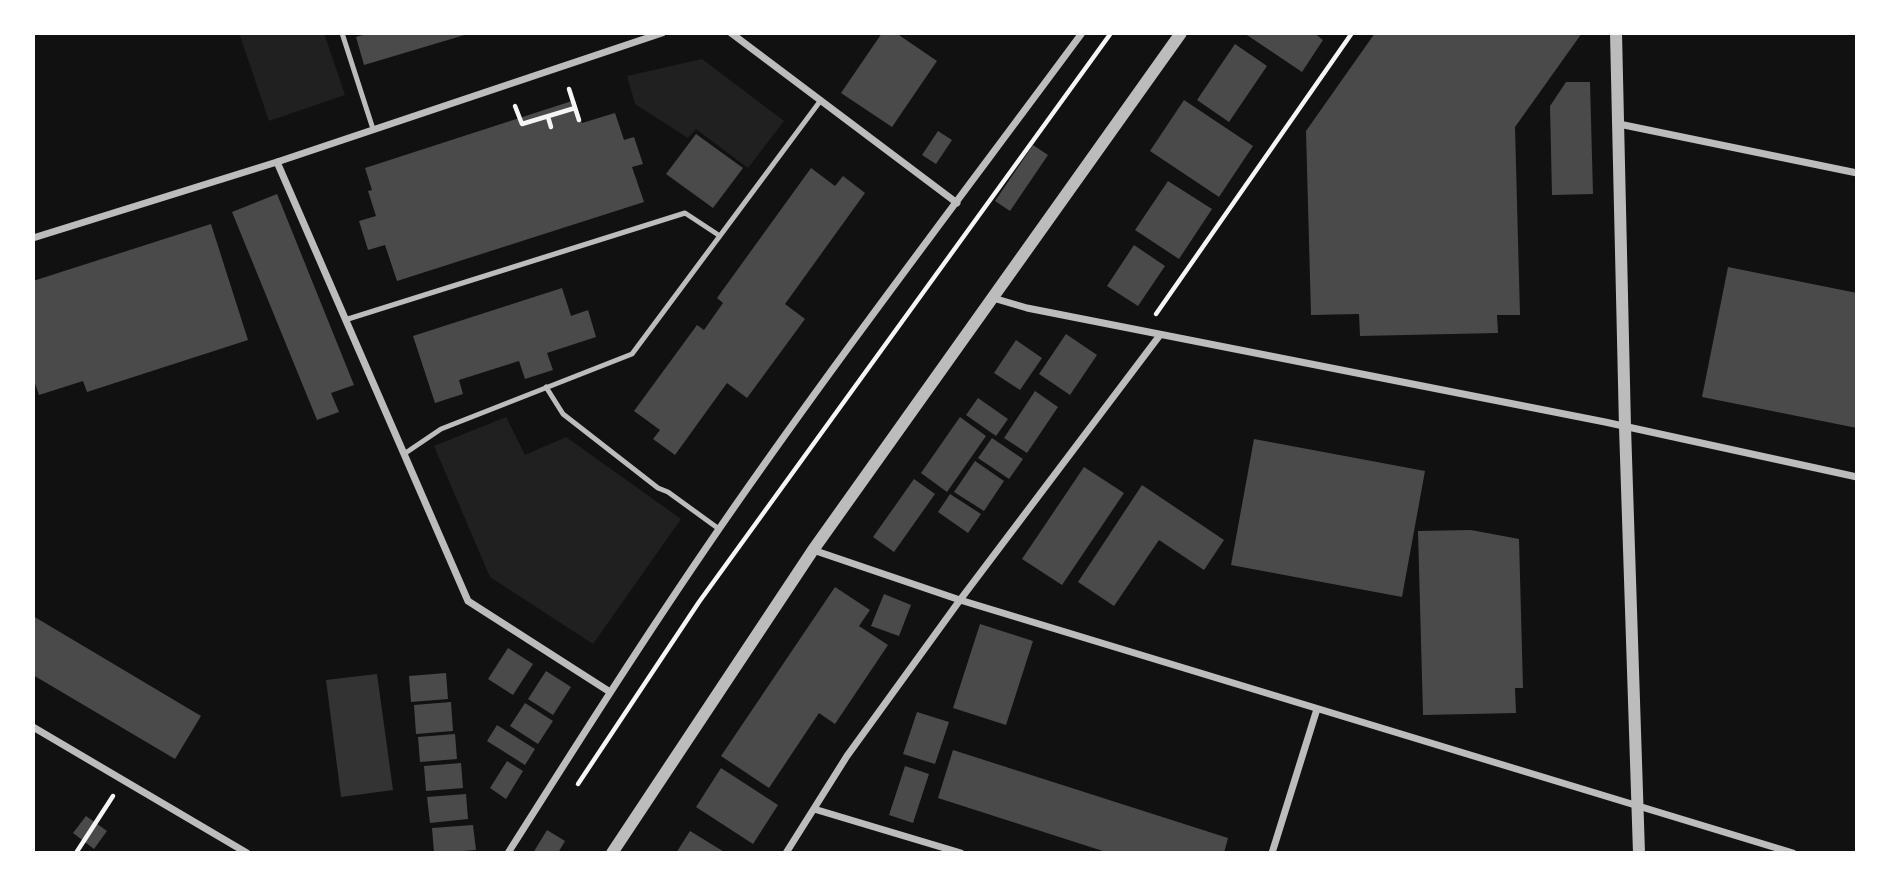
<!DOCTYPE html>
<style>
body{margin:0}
#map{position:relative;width:1890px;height:886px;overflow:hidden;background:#111;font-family:"DejaVu Sans",sans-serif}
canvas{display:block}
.frame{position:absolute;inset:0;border:35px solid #fff;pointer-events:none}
</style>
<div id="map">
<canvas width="1890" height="886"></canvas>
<div class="frame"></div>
</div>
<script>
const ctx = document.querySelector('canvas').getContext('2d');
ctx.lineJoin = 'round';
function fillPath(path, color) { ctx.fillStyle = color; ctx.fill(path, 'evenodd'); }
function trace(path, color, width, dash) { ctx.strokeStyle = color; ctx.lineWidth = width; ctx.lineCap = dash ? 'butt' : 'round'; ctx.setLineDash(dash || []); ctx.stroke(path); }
const green = new Path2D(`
 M239 33H324L345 95 269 121Z
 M702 59 784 121 748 168 696 129 688 138 635 104 627 76Z
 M506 417 525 455 566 437 681 519 593 644 490 577 434 446Z`);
const water = new Path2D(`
 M377 674 393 790 341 797 326 680Z`);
const building = new Path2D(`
 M370 33H468V34L364 65 356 37Z
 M882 33H896L937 61 892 127 841 93Z
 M1244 33H1314L1323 40 1302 72Z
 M1375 33H1582L1515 127 1520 315H1497L1498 333 1360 336 1359 314 1311 315 1306 131Z
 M1235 44 1267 66 1229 122 1197 100Z
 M1566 82H1590L1593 194 1552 195 1550 106Z
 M575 100 582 123 615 113 624 140 634 137 643 164 632 167 644 202 397 281 385 245 368 250 359 221 376 216 368 191 372 190 365 168Z
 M1184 100 1253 146 1219 197 1150 151Z
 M938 131 952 140 936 164 922 155Z
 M696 134 743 168 713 208 666 174Z
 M1033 145 1048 155 1010 211 995 201Z
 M811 168 835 186 843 176 865 193 785 304 805 319 747 398 727 383 675 455 653 439 660 430 634 411 697 325 704 330 723 303 717 298Z
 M1168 181 1212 209 1179 259 1135 230Z
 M277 194 354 385 331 393 339 412 317 420 232 212Z
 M211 224 248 340 87 392 83 381 39 395 33 378V281Z
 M1134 245 1165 266 1138 306 1107 286Z
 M1728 267 1857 293V428L1702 397Z
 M562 288 571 316 588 310 596 337 547 353 553 370 525 379 519 361 459 380 463 394 435 403 413 336Z
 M1066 334 1097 355 1070 395 1039 374Z
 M1016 340 1042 358 1020 390 994 373Z
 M1035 391 1058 407 1027 453 1004 438Z
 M978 398 1008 419 996 436 966 415Z
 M960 417 986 436 947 492 921 473Z
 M992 438 1023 459 1009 479 978 458Z
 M1254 439 1425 471 1402 597 1231 565Z
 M975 461 1004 481 984 511 954 492Z
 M1084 467 1124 493 1062 585 1022 559Z
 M914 479 935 494 894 552 873 537Z
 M1142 485 1224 540 1204 570 1159 540 1114 606 1078 582Z
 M950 494 981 514 968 533 938 512Z
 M1471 530 1519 539 1523 688H1515L1516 713 1423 715 1418 531Z
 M835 587 870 610 859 626 888 645 835 724 819 713 769 788 721 756Z
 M884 594 911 605 899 636 871 626Z
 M33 616 201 716 175 759 33 675Z
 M980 624 1033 641 1006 725 953 708Z
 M508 648 533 664 513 695 488 679Z
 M546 671 571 687 553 715 528 699Z
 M446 673 448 699 411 702 409 676Z
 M451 702 453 731 416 734 414 705Z
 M525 703 553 721 538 744 510 726Z
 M917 712 949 722 935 764 903 754Z
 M497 725 535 749 525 765 487 741Z
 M455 734 457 759 420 762 418 737Z
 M953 750 1228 838 1224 853H1109L938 798Z
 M507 761 523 771 506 799 490 788Z
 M461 763 463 788 426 791 424 766Z
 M905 766 929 774 913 823 889 815Z
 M721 768 778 805 753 844 696 807Z
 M466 794 468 819 430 823 427 797Z
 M86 816 107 831 94 849 73 833Z
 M473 825 476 850 434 853 432 828Z
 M547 830 565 841 558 853H533Z
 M690 831 726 853H676Z`);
const path = new Path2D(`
 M569 89 579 120
 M515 106 522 124 575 108
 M548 117 551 127
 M1156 314 1352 33
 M578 784 699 602 1111 33
 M76 853 113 796`);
const service = new Path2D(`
 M342 33 373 129
 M348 319 685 213 720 236
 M546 387 563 414 658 488 668 492 719 529
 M404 454 441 429 632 354 821 100`);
const minor = new Path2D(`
 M731 33 957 203
 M1619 124 1857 173
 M277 162 468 601 610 692
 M33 238 277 162 662 33
 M993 298 1027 308 1605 422 1857 477
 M813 550 960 600 1793 853
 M33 727 247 853
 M814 809 961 853
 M508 853C577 744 646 635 719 529 835 361 960 198 1082 33
 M786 853 847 756 960 600 1160 335
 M1272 853 1317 709`);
const tertiary = new Path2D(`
 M1616 33 1625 427 1639 853
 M612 853 813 550 1181 33`);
fillPath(green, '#202020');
fillPath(water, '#333');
fillPath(building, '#4a4a4a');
trace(path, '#f5f5f5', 4.5);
trace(service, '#bcbcbc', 5);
trace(minor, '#bcbcbc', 7);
trace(tertiary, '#bcbcbc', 12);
</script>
